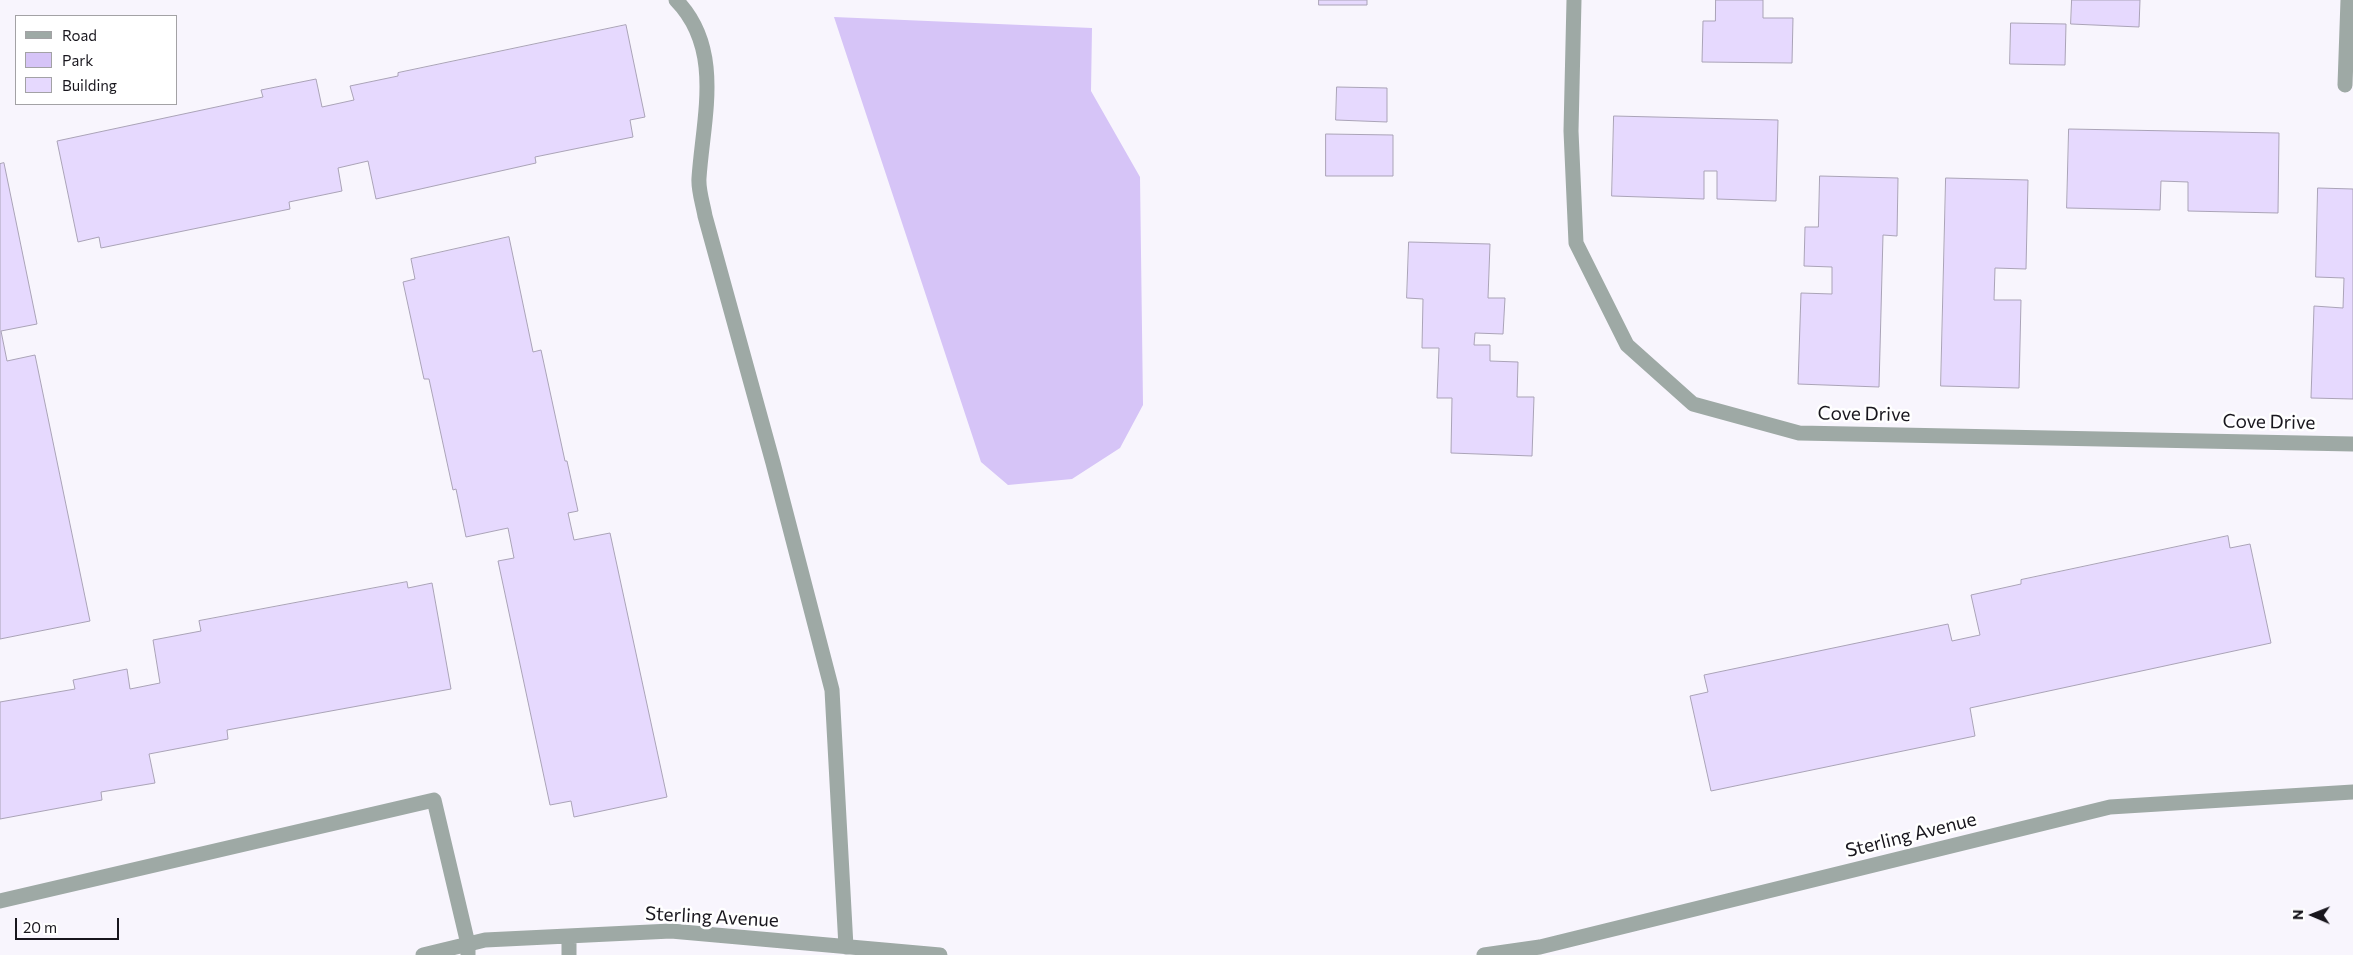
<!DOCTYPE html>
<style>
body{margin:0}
#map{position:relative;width:2353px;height:955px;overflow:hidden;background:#f8f5fd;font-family:Commissioner,sans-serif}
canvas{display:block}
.legend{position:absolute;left:15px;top:15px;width:162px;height:90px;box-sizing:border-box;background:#fff;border:1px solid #a3a2a5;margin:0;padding:6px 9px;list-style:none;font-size:15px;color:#18161d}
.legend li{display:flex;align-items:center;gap:10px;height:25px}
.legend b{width:25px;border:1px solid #a3a2a5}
.north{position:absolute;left:2288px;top:890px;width:50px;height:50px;-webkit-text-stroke:4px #fff;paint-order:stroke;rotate:271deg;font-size:14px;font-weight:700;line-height:20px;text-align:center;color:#18161d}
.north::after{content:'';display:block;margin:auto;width:18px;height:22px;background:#18161d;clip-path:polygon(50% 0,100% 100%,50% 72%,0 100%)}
.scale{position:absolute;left:15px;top:918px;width:104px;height:22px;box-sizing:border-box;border:2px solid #18161d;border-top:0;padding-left:6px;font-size:15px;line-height:18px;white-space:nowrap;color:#18161d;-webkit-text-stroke:4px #fff;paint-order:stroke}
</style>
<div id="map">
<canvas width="2353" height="955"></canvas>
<ul class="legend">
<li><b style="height:6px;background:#9ea9a5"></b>Road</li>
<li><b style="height:14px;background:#d6c4f7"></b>Park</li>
<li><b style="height:14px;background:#e6d9fe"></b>Building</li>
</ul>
<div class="north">N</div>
<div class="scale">20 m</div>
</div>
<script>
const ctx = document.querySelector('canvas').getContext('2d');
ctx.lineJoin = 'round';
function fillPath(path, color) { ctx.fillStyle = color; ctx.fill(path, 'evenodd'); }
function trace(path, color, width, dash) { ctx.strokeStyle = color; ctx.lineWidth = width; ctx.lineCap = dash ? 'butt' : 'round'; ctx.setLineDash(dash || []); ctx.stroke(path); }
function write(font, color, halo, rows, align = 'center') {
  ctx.font = font + ' Commissioner,sans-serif'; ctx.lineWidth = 5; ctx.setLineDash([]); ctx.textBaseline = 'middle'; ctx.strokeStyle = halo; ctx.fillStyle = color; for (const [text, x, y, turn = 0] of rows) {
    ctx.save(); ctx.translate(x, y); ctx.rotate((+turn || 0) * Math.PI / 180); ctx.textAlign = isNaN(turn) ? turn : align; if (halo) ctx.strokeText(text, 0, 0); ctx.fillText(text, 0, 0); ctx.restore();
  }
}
const green = new Path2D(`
 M834 17 1092 28 1091 91 1140 177 1143 405 1120 448 1072 479 1008 485 981 462Z`);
const building = new Path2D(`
 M1319 0H1367V5H1319Z
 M1716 0H1763V18H1793L1792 63 1702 62 1703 21H1715Z
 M2072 0H2140L2139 27 2071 24Z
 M2011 23 2066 24 2065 65 2010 64Z
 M626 25 645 117 630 120 633 137 535 157 536 163 376 199 368 161 338 168 342 191 289 202 290 209 101 248 99 237 78 242 57 141 263 97 261 90 316 79 322 107 354 100 350 86 398 76V73Z
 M1337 87 1387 88V122L1336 120Z
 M1614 116 1778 120 1776 201 1717 199V171H1704V199L1612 196Z
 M2069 129 2279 133 2278 213 2188 211V182L2161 181 2160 210 2067 208Z
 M1326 134 1393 135V176H1326Z
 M4 163 37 324 1 331 7 361 35 355 90 621 0 639V164Z
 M1820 176 1898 178 1897 236 1883 235 1879 387 1798 384 1801 293 1832 294V267L1804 266 1805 227H1818Z
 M1946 178 2028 180 2026 269 1995 268 1994 300H2021L2019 388 1941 386Z
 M2318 188 2353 189V399L2311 398 2314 306 2343 308 2344 278 2316 277Z
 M509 237 533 352 541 350 565 461H567L578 511 568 513 574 540 610 533 667 797 574 817 571 801 550 805 498 561 514 558 508 528 466 537 456 489 453 490 429 379H424L403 282 415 279 411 259Z
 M1409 242 1490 244 1488 298H1505L1503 334 1475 333 1474 345H1490V361L1518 362 1517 397H1534L1532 456 1451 453 1452 398H1437L1439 348H1422L1423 299 1407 298Z
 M2228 536 2230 548 2250 544 2271 643 1970 708 1975 736 1711 791 1690 696 1708 692 1704 675 1948 624 1952 641 1980 635 1971 595 2021 584V580Z
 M407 582 408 588 432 583 451 689 227 730 228 739 149 754 155 783 101 792 102 800 0 819V702L75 689 73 680 127 669 130 689 160 683 153 640 201 631 199 621Z`);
const minor = new Path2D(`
 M676 0C724 49 703 118 699 178 698 190 703 204 705 216L773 463 832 690 846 947
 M1574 0 1571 131 1576 243 1627 345 1693 404 1799 433 2353 444
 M2345 85 2348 0
 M0 901 434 800 468 944V955
 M423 955 485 940 671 931 940 955
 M569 955V936
 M1484 955 1540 947 2110 807 2353 792`);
const streetNames = [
 ["Cove Drive",1864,414,1],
 ["Cove Drive",2269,422,1],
 ["Sterling Avenue",1911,835,-14],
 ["Sterling Avenue",712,917,3]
];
fillPath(green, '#d6c4f7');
fillPath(building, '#e6d9fe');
trace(building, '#aaa3b7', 1);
trace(minor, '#9ea9a5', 15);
write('19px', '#18161d', '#fff', streetNames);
</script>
